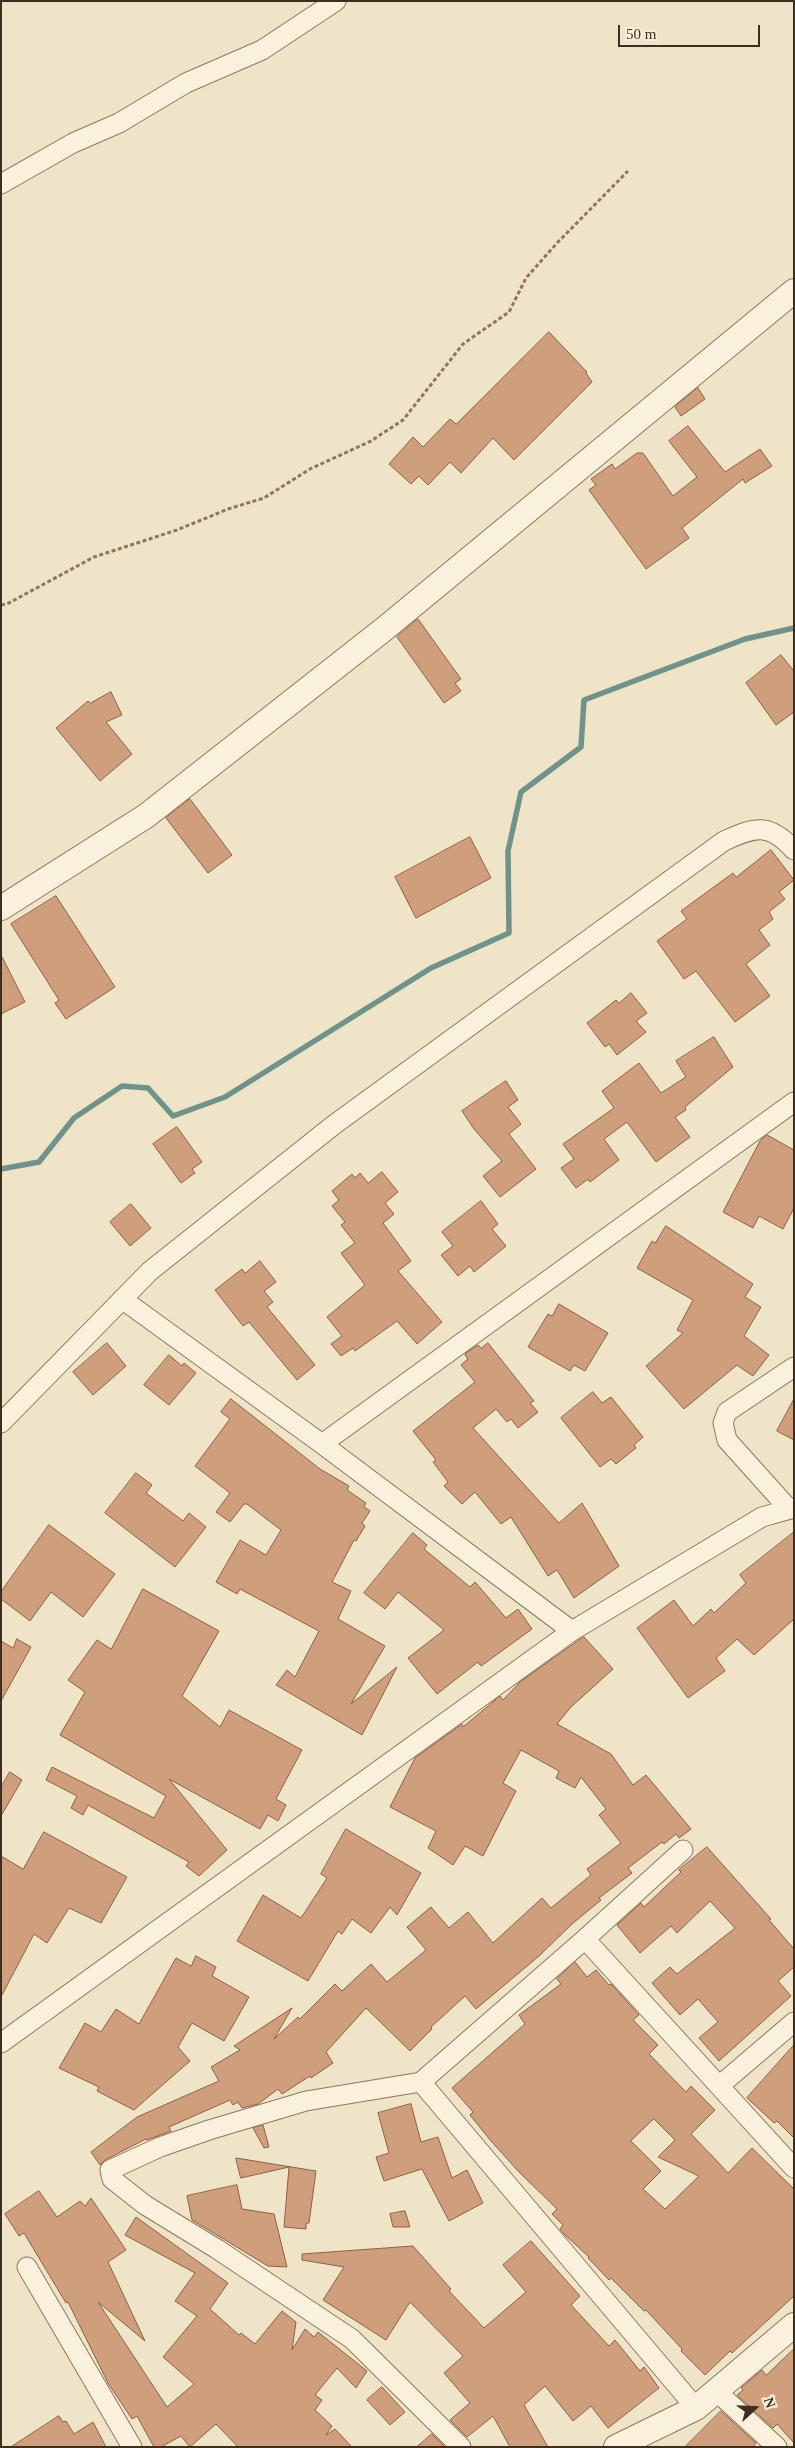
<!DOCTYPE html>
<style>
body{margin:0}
#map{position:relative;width:795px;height:2448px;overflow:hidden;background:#f0e4c8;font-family:"Times New Roman",serif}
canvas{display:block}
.frame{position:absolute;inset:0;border:2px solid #3d2e20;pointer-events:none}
.north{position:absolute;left:730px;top:2383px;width:50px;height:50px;-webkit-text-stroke:4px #f7eed8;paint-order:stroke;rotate:70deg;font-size:14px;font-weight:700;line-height:20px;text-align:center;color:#3d2e20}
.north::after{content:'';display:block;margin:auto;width:18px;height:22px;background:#3d2e20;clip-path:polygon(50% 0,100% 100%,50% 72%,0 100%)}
.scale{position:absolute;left:618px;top:25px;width:142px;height:22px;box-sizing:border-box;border:2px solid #3d2e20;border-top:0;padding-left:6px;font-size:15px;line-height:18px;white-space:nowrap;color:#3d2e20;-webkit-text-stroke:4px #f7eed8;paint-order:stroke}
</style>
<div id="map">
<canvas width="795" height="2448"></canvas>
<div class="frame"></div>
<div class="north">N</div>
<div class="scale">50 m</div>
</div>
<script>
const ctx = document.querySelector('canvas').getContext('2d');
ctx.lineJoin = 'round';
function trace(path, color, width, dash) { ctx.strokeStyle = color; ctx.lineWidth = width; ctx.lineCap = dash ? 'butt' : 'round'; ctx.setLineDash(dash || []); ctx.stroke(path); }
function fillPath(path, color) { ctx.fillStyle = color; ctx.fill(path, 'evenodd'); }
const stream = new Path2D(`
 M1 1169 39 1162 74 1118 122 1086 148 1088 173 1116 225 1097 431 968 509 933 508 851 521 792 581 747 584 700 745 639 794 628`);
const building = new Path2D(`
 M549 332 587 372 586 373 592 382 514 460 493 438 461 473 450 462 428 485 419 476 411 484 389 464 413 437 423 447 450 419 456 424Z
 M698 388 705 399 681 416 675 407Z
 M688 426 725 472 760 449 772 466 745 483 743 479 682 528 689 538 646 569 589 490 596 485 591 479 612 464 615 469 637 453H643L673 496 697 477 669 441Z
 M418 619 461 679 455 683 461 691 444 703 397 637Z
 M781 655 794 671V712L776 725 746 683Z
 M111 692 122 715 106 722 132 754 100 781 56 728 88 701 90 703Z
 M190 799 232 855 208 873 166 818Z
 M470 837 491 878 416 918 395 877Z
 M771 850 794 880 779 892 785 899 769 912 773 919 759 930 770 945 746 964 770 996 735 1022 696 971 684 979 657 941 687 919 681 911 733 873 736 877Z
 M56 896 115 987 66 1019 55 1003 59 1000 11 924Z
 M1 955 25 1002 1 1014Z
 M631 993 647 1013 636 1021 646 1032 617 1055 609 1044 605 1047 587 1023 616 1000 619 1003Z
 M714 1037 733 1067 685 1107 686 1110 675 1117 690 1137 656 1162 627 1122 604 1139 619 1160 590 1182 588 1179 576 1188 561 1168 574 1159 563 1144 614 1108 602 1091 639 1063 661 1093 686 1077 676 1061Z
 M506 1081 518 1100 508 1107 521 1124 509 1134 536 1169 500 1197 483 1176 502 1161 474 1129 462 1111Z
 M177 1127 202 1162 192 1169 195 1173 181 1183 153 1144Z
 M767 1135 794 1150V1208L783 1229 759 1216 753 1228 723 1212 760 1141Z
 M382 1172 398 1192 385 1203 394 1214 383 1223 411 1261 398 1271 442 1322 417 1344 397 1321 355 1351 353 1348 341 1356 331 1344 342 1336 327 1317 365 1285 341 1253 355 1243 341 1225 345 1222 332 1206 339 1200 332 1191 352 1174 355 1178 360 1173 368 1183Z
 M481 1201 498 1224 492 1229 506 1246 474 1272 470 1266 458 1276 441 1255 453 1246 442 1232Z
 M131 1204 151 1228 130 1246 110 1222Z
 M666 1226 753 1284 745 1297 761 1307 744 1336 769 1355 753 1376 737 1365 684 1409 646 1366 683 1333 677 1330 693 1300 637 1268 652 1241 655 1243Z
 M260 1261 276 1282 264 1291 273 1302 267 1307 315 1365 297 1380 249 1322 243 1326 215 1290 242 1269 245 1273Z
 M559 1304 608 1333 585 1371 574 1365 570 1371 528 1347 548 1314 552 1316Z
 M107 1343 126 1366 93 1395 73 1372Z
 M488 1343 534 1401 530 1403 538 1412 518 1428 511 1419 507 1422 496 1409 473 1428 559 1523 582 1503 619 1566 574 1598 557 1570 548 1576 511 1517 501 1524 475 1492 462 1504 444 1486 448 1482 433 1462 436 1460 413 1431 475 1382 461 1365 468 1359 465 1355 466 1353 478 1345 481 1348Z
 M169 1355 182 1366 184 1363 196 1373 169 1405 144 1385Z
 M593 1392 602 1403 611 1397 643 1437 634 1445 636 1448 616 1464 611 1459 600 1467 561 1418Z
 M231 1399 320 1469 349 1486 347 1490 366 1503 364 1507 370 1511 362 1523 365 1526 356 1541 354 1540 332 1582 351 1591 338 1619 385 1646 351 1704 397 1667 362 1735 276 1685 287 1670 295 1677 319 1631 240 1589 237 1594 216 1582 240 1540 266 1555 281 1530 247 1504H244L230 1522 216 1512 230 1493 195 1466 230 1419 221 1412Z
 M794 1399V1440L777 1431Z
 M136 1473 152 1485 146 1493 183 1521 189 1513 206 1527 175 1567 105 1513Z
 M49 1525 115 1574 83 1617 51 1592 30 1621 1 1599V1592Z
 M794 1532V1619L754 1655 737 1639 716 1658 725 1671 688 1698 637 1628 674 1600 693 1626 711 1609 714 1613 746 1583 740 1575Z
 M413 1533 427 1545 424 1549 470 1587 475 1582 506 1618 518 1609 532 1629 481 1666 478 1662 437 1694 408 1658 444 1630 398 1592 385 1609 364 1593Z
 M143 1589 219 1631 182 1696 220 1727 229 1710 302 1750 276 1799 286 1805 278 1821 268 1815 260 1829 169 1779 227 1850 199 1876 186 1866 189 1862 88 1805 83 1815 71 1808 77 1796 46 1780 52 1767 154 1818 166 1796 60 1735 85 1692 68 1680 97 1640 111 1649Z
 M584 1637 613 1669 571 1707 557 1724 611 1754 633 1785 646 1775 691 1829 679 1838 676 1834 664 1844 662 1842 628 1868 632 1873 599 1898 601 1900 572 1924 539 1956 476 2009 465 1996 431 2027 432 2029 410 2051 366 2008 326 2052 333 2063 311 2078 310 2076 282 2094 278 2089 258 2104 242 2108 238 2102 233 2105 230 2100 169 2127 171 2131 147 2140 146 2139 105 2160 100 2165 91 2152 137 2117 219 2081 211 2067 240 2050 234 2046 292 2008 274 2039 298 2017 300 2019 335 1984 342 1991 371 1964 387 1982 426 1950 407 1927 431 1907 449 1928 468 1912 493 1943 542 1898 551 1908 591 1875 587 1869 621 1843 599 1815 606 1809 581 1777 575 1788 556 1778 559 1771 521 1750 503 1783 516 1791 483 1856 465 1846 453 1865 428 1848 436 1831 390 1807 415 1758 462 1724 463 1727 500 1696 503 1700 520 1682Z
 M17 1639 31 1647 1 1701V1641L13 1648Z
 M10 1772 22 1780 1 1816V1787Z
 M346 1829 421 1873 397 1915 390 1907 371 1933 352 1919 342 1934 338 1931 308 1981 237 1941 263 1895 301 1918 327 1878 321 1874Z
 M44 1832 127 1877 101 1923 69 1908 47 1943 34 1934 1 1997V1856L23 1869Z
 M707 1847 771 1919 769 1920 794 1949V1967L778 1981 791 1996 719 2061 699 2038 718 2022 698 1999 680 2015 652 1983 670 1967 677 1974 735 1928 710 1901 677 1933 671 1926 640 1953 617 1925 641 1903 644 1907 681 1872 679 1870Z
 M196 1956 216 1967 212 1976 249 1997 224 2041 192 2023 178 2047 190 2061 134 2110 97 2091 99 2087 59 2068 85 2023 101 2032 116 2009 139 2024 176 1958 191 1966Z
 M575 1962 587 1977 596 1970 609 1985 611 1984 639 2015 633 2020 658 2045 649 2054 686 2092 691 2086 715 2110 691 2134 716 2160 728 2173 752 2148 794 2189V2296L732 2353 730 2351 705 2375 681 2351 682 2349 646 2310 644 2311 611 2278 609 2280 588 2258 589 2257 564 2234 560 2229 563 2225 552 2214 557 2209 519 2172 491 2141 470 2115 473 2112 452 2088 525 2024 519 2015 561 1984 557 1979ZM654 2119 675 2140 658 2157 699 2176 665 2209 643 2189 661 2171 631 2141Z
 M794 2045V2138L777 2121 774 2123 747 2098Z
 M411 2104 421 2142 438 2137 452 2178 467 2170 483 2203 449 2221 422 2169 384 2181 376 2157 389 2153 378 2113Z
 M263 2125 269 2147 264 2148 253 2128Z
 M236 2158 316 2171 309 2223H306V2229L284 2227 289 2167 241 2178Z
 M237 2185 242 2209 274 2214 287 2267 268 2266 192 2220 187 2196Z
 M39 2191 57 2217 80 2201 85 2206 91 2198 126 2250 108 2262 145 2341 98 2302 167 2407 194 2384 163 2357 197 2316 175 2301 195 2273 125 2235 136 2217 228 2283 210 2309 239 2335 241 2333 255 2344 282 2311 296 2322 292 2350 305 2329 314 2337 318 2332 367 2371 356 2388 337 2368 315 2395 322 2400 315 2410 332 2426 326 2435 335 2429 352 2447H238L216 2424 190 2447 181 2436 161 2447H154L137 2416 132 2419 108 2383 68 2302 66 2303 24 2233 19 2236 5 2214Z
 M405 2211 410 2227H393L390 2214Z
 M531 2241 580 2296 571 2305 609 2346 615 2340 640 2371 644 2367 659 2388 608 2428 591 2406 573 2421 545 2386 524 2405 548 2447H510L493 2416 467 2437 450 2420 470 2403 444 2373 463 2356 410 2302 386 2340 323 2300 344 2267 302 2260V2254L413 2246 451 2289 449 2291 484 2328 526 2292 503 2265Z
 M794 2349V2443L777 2424 773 2428 737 2395 743 2390 741 2388 762 2370 766 2375Z
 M382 2387 405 2412 390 2425 367 2400Z
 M721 2411 756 2443 753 2447H685Z
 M59 2416 63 2422 66 2421 74 2434 93 2422 106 2447H11Z
 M432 2434 445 2447H417Z`);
const path = new Path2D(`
 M1 605 7 604 94 557 177 530 228 509 264 498 310 469 371 441 403 420 463 344 509 312 526 278 558 242 628 171`);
const minor = new Path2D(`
 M1 184 73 143 119 123 186 83 262 50 336 1
 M122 1299 322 1444 572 1631
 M1 1423 150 1271 335 1124 724 841C755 827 769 822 794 850
 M322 1444 794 1102
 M788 1508 727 1440 723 1423 727 1412 794 1367
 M585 1939 794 2168
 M1 2043 572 1631 762 1517 794 1508
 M421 2082 696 2408
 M719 2086 794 2022
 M27 2267 132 2447
 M716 2391 777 2447
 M461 2447 352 2339 217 2249 145 2205 112 2179 110 2170 160 2147 209 2130 306 2101 421 2082 585 1939 683 1850`);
const tertiary = new Path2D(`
 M1 908 146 816 383 630 794 291
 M616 2447 696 2408 794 2325`);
trace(stream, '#6f938a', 5.5);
fillPath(building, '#cf9f7d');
trace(building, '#8d5f41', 1);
trace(minor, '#8d765c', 21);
trace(tertiary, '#8d765c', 26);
trace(path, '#8d765c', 3, [4, 2.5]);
trace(minor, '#faf1dc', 19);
trace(tertiary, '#faf1dc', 24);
</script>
